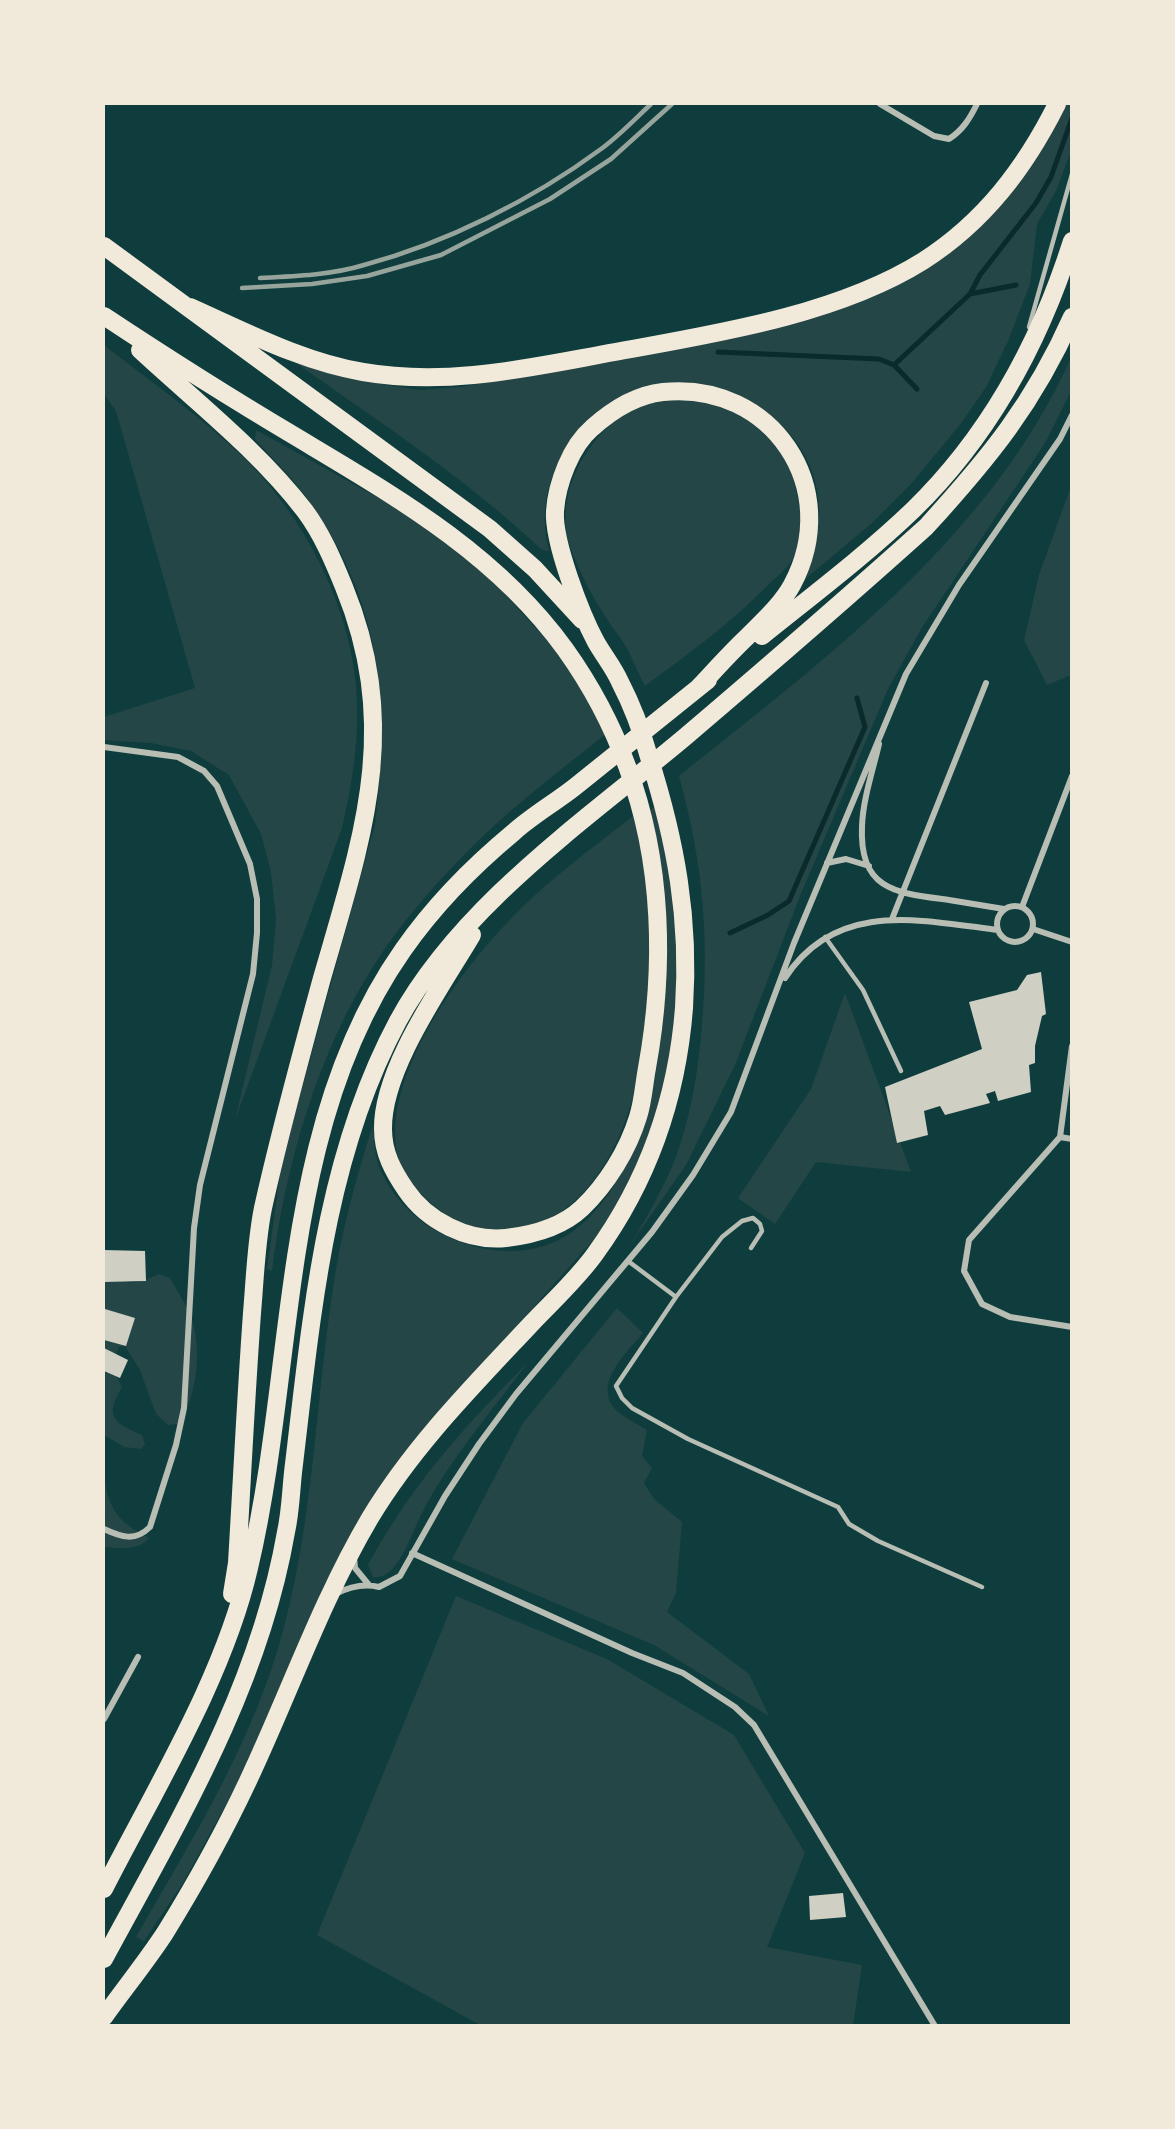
<!DOCTYPE html>
<style>
body{margin:0}
#map{position:relative;width:1175px;height:2129px;overflow:hidden;background:#0f3d3e;font-family:Ubuntu,sans-serif}
canvas{display:block}
.frame{position:absolute;inset:0;border:105px solid #f1e9da;pointer-events:none}
</style>
<div id="map">
<canvas width="1175" height="2129"></canvas>
<div class="frame"></div>
</div>
<script>
const ctx = document.querySelector('canvas').getContext('2d');
ctx.lineJoin = 'round';
function fillPath(path, color) { ctx.fillStyle = color; ctx.fill(path, 'evenodd'); }
function trace(path, color, width, dash) { ctx.strokeStyle = color; ctx.lineWidth = width; ctx.lineCap = dash ? 'butt' : 'round'; ctx.setLineDash(dash || []); ctx.stroke(path); }
const green = new Path2D(`
 M1066 104H1071V151L1056 191 1037 224 1030 284 1008 341 986 387 962 422 911 484 873 522 803 581C883 413 648 307 564 451 546 483 540 515 549 551L542 550C467 479 381 423 296 363L367 382 420 390 460 387 543 373 877 292 1022 178 1048 140Z
 M104 345C150 381 200 416 242 456 311 523 362 627 357 725 356 760 350 793 342 828L235 1120 272 965 276 919 271 872 261 834 229 775 191 751 151 743 104 740V717L195 688 116 411 104 394Z
 M1071 358V391L1045 443 921 629 888 689 800 896 735 1065 686 1165 630 1245C647 1217 664 1188 676 1157 690 1118 697 1077 701 1037 710 944 704 866 679 776 828 657 991 536 1071 358Z
 M698 399C759 419 793 443 800 511 802 525 802 547 793 559 787 569 776 577 768 585 730 624 688 654 645 686 638 673 633 659 625 645 620 636 612 628 607 619 593 598 578 570 570 546 552 497 589 429 635 409 655 400 677 400 698 399Z
 M256 430 411 516 490 578 562 657 607 733C557 773 506 811 462 857 431 889 402 922 378 959 319 1048 285 1165 272 1271L267 1269 282 1160 375 825C392 697 379 587 295 483 283 468 268 454 255 439Z
 M1071 486V675L1047 685 1024 640 1039 575Z
 M659 804 675 874 679 959 673 1042 651 1137 630 1183 603 1229 500 1345 364 1514 325 1583 239 1781 183 1883 144 1941 136 1937C193 1838 255 1739 284 1627 317 1503 316 1373 340 1247 349 1205 360 1165 373 1125 374 1135 374 1146 376 1156 394 1226 486 1270 552 1243 592 1227 619 1183 635 1145 680 1040 656 922 647 812Z
 M633 816C638 836 644 857 647 878 659 981 651 1172 542 1223 510 1237 463 1232 437 1208 423 1197 406 1180 400 1164 375 1088 454 979 504 926 542 884 589 851 633 816Z
 M845 993 911 1172 816 1162 775 1224 738 1198 811 1089Z
 M104 1253C129 1274 114 1295 159 1274L170 1278C177 1291 187 1306 192 1320 202 1351 197 1398 178 1424L168 1425 156 1414 140 1370 125 1346 119 1347C111 1361 114 1374 122 1387 104 1417 113 1422 142 1435L145 1444 141 1449 124 1447 104 1435Z
 M617 1308 643 1333C627 1352 593 1383 615 1409 623 1417 637 1424 647 1430L642 1456 652 1468 644 1483 654 1499 682 1522 676 1593 667 1612 749 1674 769 1716 654 1645 452 1559 523 1423Z
 M528 1362C493 1410 449 1460 422 1513 412 1531 398 1582 373 1577L368 1565C413 1482 463 1429 528 1362Z
 M104 1479C110 1512 120 1523 149 1538 139 1551 119 1548 104 1547Z
 M456 1596 607 1659 734 1735 805 1853 767 1947 862 1965 853 2025H480L317 1935Z`);
const stream = new Path2D(`
 M970 294 1016 285
 M718 352 879 359 894 365 917 389
 M894 365 970 294 980 275 1036 203 1051 177 1072 118
 M730 933 768 915 789 901 865 727 857 698`);
const building = new Path2D(`
 M1041 972 1046 1014 1042 1016 1035 1046V1063L1029 1065 1031 1092 998 1101 995 1091 986 1094 990 1103 945 1115 940 1106 924 1111 928 1135 897 1143 885 1087 982 1049 969 1002 1017 990 1027 975Z
 M104 1250 145 1251 146 1281 104 1282Z
 M105 1309 135 1318 126 1346 104 1340Z
 M104 1348 128 1360 120 1378 104 1371Z
 M843 1893 846 1917 810 1920 809 1896Z`);
const service = new Path2D(`
 M1029 327 1072 174
 M825 937 863 990 901 1071
 M751 1248 762 1231 760 1224 753 1218 742 1221 722 1237 676 1297 616 1386 622 1398 632 1408 688 1439 838 1507 849 1524 878 1541 982 1587
 M628 1261 676 1297`);
const minor = new Path2D(`
 M880 104 934 136 949 139C963 130 970 118 977 104
 M879 744C873 770 863 799 862 826 859 891 897 893 949 900 968 903 986 906 1004 909
 M104 747 178 757 204 771 217 786 250 864 257 899V933L253 974 200 1185 194 1228 184 1408 176 1445 150 1527C135 1542 121 1537 104 1529
 M827 863 846 859 869 866
 M997 924a18 18 0 1 1 36 0a18 18 0 1 1-36 0Z
 M1022 907 1072 776
 M892 919 986 683
 M1033 929 1072 942
 M785 978C836 900 919 920 998 930
 M1072 1046 1060 1137 969 1240 964 1271 982 1304 1010 1317 1072 1327
 M1060 1137 1072 1139
 M412 1553 632 1653 683 1673 735 1707 754 1725 935 2026
 M354 1557 355 1568 369 1585
 M335 1594C349 1587 363 1583 379 1587L400 1576 445 1496 479 1444 516 1394 652 1232 693 1175 731 1112 794 943 906 674 959 585 1060 439 1072 415
 M104 1719 138 1657`);
const motorway = new Path2D(`
 M104 246 490 529 535 569 582 620
 M190 307C246 332 303 362 363 372 449 387 531 367 615 352 714 334 837 315 923 261 984 222 1025 168 1057 104
 M104 316C166 357 229 397 293 435 393 495 495 552 565 649 590 684 612 725 627 766 663 862 665 968 647 1068 644 1084 643 1102 638 1117 628 1150 607 1184 582 1208 562 1227 532 1235 506 1238 468 1242 427 1221 406 1190 393 1171 383 1153 383 1129 382 1069 442 986 472 935
 M140 350C196 402 258 450 305 511 322 534 333 560 344 587 402 729 362 839 322 978 301 1055 280 1131 263 1208 256 1242 255 1279 252 1313 246 1396 242 1480 237 1563L232 1594
 M762 636C813 595 866 555 913 510 989 436 1040 342 1072 241
 M104 1889C155 1789 224 1677 249 1568 297 1365 278 1128 403 950 433 907 473 866 514 832 533 815 556 802 576 786 620 751 664 715 708 680
 M104 1959C178 1822 259 1688 286 1532 291 1510 291 1486 294 1464 312 1313 325 1157 398 1021 461 905 586 820 685 737 766 668 847 598 926 527 989 458 1034 403 1072 317
 M104 2017C124 1989 146 1962 165 1933 194 1886 225 1830 248 1781 289 1694 321 1601 370 1518 414 1445 474 1385 532 1323 553 1301 577 1279 595 1254 648 1181 677 1098 684 1008 690 919 676 842 649 757 642 732 632 705 620 682 614 668 604 656 596 642 581 614 553 542 555 511 557 483 571 446 592 428 612 410 635 395 663 392 772 381 844 488 792 585 781 605 763 621 747 637 730 653 715 670 699 687`);
const rail = new Path2D(`
 M260 278C295 276 331 275 364 265 446 243 532 200 601 149 619 136 635 119 651 104
 M242 288 312 284 367 276 441 255 550 199 611 159 672 104`);
fillPath(green, '#244646');
trace(stream, '#0a2a2b', 5);
fillPath(building, '#cfcfc3');
trace(service, '#b8beb3', 4.5);
trace(minor, '#b8beb3', 6);
trace(motorway, '#f1e9da', 18);
trace(rail, '#97a49c', 4.5);
</script>
